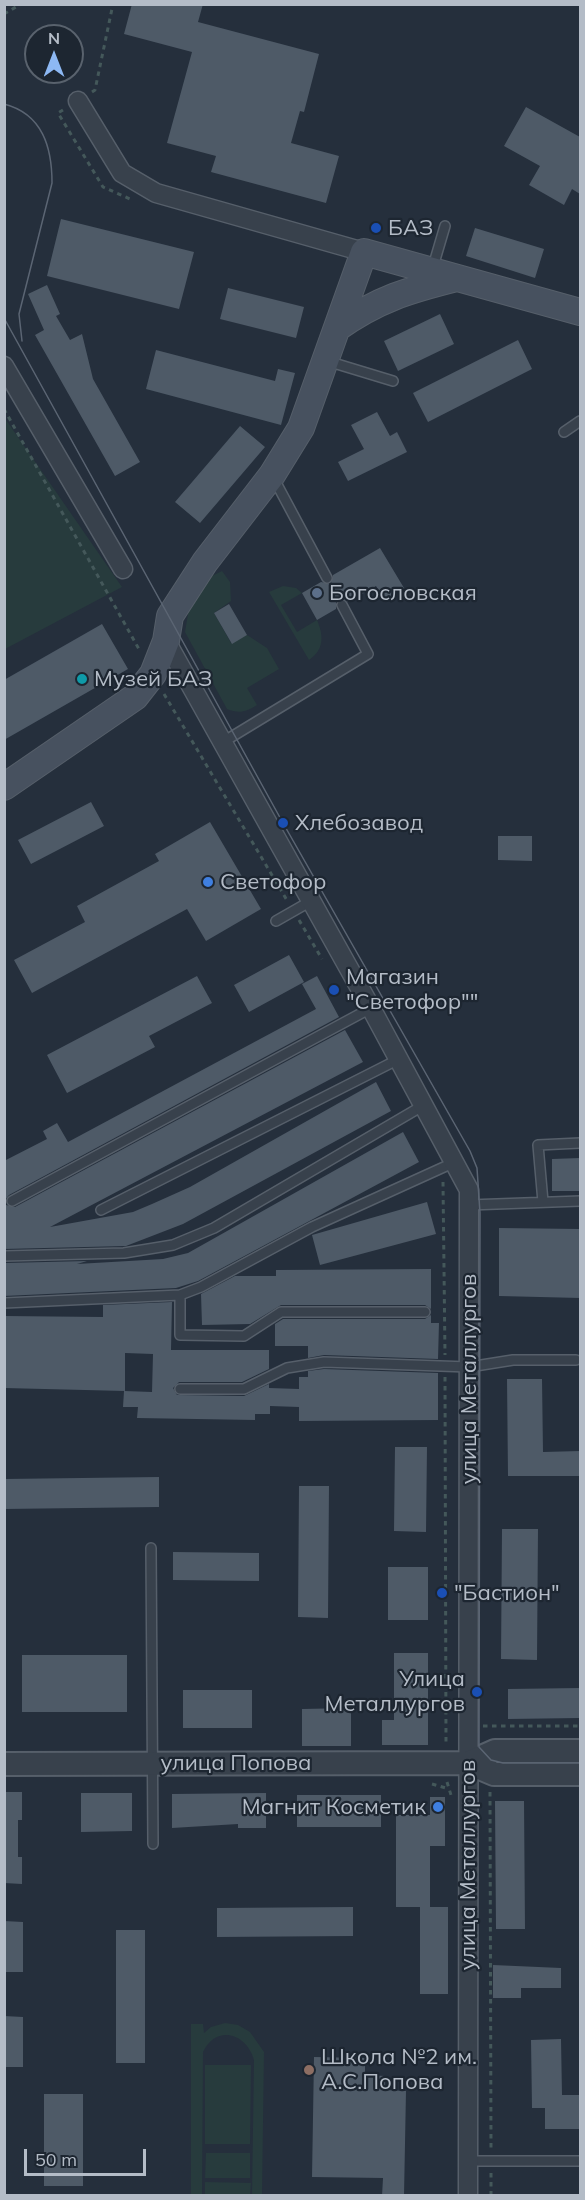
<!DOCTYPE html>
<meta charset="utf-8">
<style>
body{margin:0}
#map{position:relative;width:585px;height:2200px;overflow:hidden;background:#252f3c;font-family:Mulish,sans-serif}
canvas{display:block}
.frame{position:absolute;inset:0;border:6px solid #b4bcc7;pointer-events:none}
.north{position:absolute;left:24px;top:24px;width:60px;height:60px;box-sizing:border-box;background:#1d2631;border:2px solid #59626d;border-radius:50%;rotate:0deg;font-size:16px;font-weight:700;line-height:24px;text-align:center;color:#b4bcc7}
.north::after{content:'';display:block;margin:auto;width:21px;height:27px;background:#8db8f3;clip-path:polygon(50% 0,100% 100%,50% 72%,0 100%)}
.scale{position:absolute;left:24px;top:2149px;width:122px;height:27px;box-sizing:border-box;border:3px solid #b4bcc7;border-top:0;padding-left:8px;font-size:18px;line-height:21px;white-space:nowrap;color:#b4bcc7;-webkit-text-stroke:4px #1d2631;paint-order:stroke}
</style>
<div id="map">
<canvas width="585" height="2200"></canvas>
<div class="frame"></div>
<div class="north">N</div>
<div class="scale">50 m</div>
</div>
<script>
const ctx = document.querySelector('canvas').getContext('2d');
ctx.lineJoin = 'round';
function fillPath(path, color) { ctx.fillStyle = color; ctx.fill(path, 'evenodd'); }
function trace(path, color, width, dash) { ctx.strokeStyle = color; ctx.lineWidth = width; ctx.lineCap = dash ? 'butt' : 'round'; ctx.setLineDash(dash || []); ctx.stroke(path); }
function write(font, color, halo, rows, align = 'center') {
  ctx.font = font + ' Mulish,sans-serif'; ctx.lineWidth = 4.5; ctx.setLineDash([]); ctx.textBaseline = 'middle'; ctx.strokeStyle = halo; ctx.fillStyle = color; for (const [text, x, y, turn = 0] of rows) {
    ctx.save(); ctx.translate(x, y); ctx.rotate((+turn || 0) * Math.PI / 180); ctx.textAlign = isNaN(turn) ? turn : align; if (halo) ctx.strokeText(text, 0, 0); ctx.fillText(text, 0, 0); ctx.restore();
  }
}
const green = new Path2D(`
 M4 417 122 587 5 649H4Z
 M222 571 230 582 231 601 214 613 231 643 247 635 267 648 279 669 247 688 257 705C246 712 239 714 227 709L185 632 189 608 210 577Z
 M283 586 296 588 302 593 281 605 297 632 317 620C324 636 324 650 309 660L269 592Z
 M225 2023 238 2025 250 2032 264 2052 262 2195H252L254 2060C247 2033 216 2024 203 2052L202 2195H191V2024H203L204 2033 211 2027Z
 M205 2065H251L250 2144H205Z
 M206 2153H250V2178H205Z
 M205 2182 251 2183 250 2195H205Z`);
const building = new Path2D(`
 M132 4H203L198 22 319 54 304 112 300 111 291 143 339 156 326 203 211 172 216 156 167 143 192 52 124 34Z
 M526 107 580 137V194L572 189 564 205 529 185 540 166 504 146Z
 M61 219 194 252 179 309 47 276Z
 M475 228 544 249 535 278 466 256Z
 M47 285 60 314 56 316 70 340 82 334 93 379 140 462 115 476 35 335 44 330 28 294Z
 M228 288 304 307 296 338 220 319Z
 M440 314 454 344 398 371 384 341Z
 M518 340 532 369 428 422 413 393Z
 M156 350 275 381 278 369 295 373 281 425 146 389Z
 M377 412 390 436 397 432 407 452 348 481 338 462 364 449 351 425Z
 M240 426 265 447 200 523 175 502Z
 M380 548 404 588 384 600 376 586 348 602 339 599 336 602V609L317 620 302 593 321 582 331 584 333 575Z
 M229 604 247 635 232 644 214 613Z
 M102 624 128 669 4 740V680Z
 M91 802 104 826 31 864 18 840Z
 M210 822 261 909 206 941 187 909 32 993 14 960 85 922 77 906 159 861 155 854Z
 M498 836H532V861L498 860Z
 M289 955 304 982 249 1012 234 985Z
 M197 976 212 1003 149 1036 155 1047 67 1093 47 1055Z
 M317 976 339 1017 9 1195 5 1200 6 1205 15 1207 345 1030 363 1062 50 1227 133 1212 152 1204 190 1187 376 1082 391 1111 183 1224 126 1246 4 1249V1161L47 1139 43 1131 57 1123 68 1142 316 1009 302 984Z
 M403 1132 419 1162 198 1281 176 1288 4 1296V1263L87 1261 77 1264 163 1259 188 1253Z
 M580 1158V1191H552V1159Z
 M427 1202 436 1234 320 1265 312 1235Z
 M499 1228 580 1229V1298L499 1296Z
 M431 1269V1309L425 1305H281L250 1324 202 1325 201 1294 235 1276H276V1270Z
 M172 1302 171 1350H269V1369L242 1382H179L173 1388 177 1395 244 1396 269 1384V1388L299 1389V1377H308V1371L324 1369 438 1373V1420L299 1421V1407L270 1406V1414H255V1420L137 1418 138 1407H123L124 1391 152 1392 153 1354 125 1353V1391L4 1388V1316L103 1317V1305Z
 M431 1315V1323H439L438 1359 324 1355 308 1358V1346H275V1324L283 1319H425Z
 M507 1379H542L543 1452 580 1451V1476H508Z
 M395 1447H427L426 1532 394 1531Z
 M159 1477V1507L4 1509V1479Z
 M299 1486H329L328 1618 298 1617Z
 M502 1529H538L537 1660 501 1659Z
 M173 1552 259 1553V1581L173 1580Z
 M388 1567H428V1620H388Z
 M394 1653H428V1745H382V1720H394Z
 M22 1655H127V1712H22Z
 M580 1688V1718L508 1719V1689Z
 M183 1690H252V1728H183Z
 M351 1708V1746H302V1709Z
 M4 1792H22V1820H18V1857H22V1884L4 1883Z
 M81 1793H132V1831L81 1832Z
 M266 1793V1828H238V1824L172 1828V1794Z
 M297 1795H381V1827H297Z
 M430 1797H445V1846H430V1907H448V1994H420V1907H396V1815H430Z
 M495 1801H524L525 1929H496Z
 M353 1907V1936L217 1937V1908Z
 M4 1921 23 1922V1972H4Z
 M116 1930H145V2063H116Z
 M493 1965 561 1968V1988H521V1998H493Z
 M4 2016 23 2017V2067H4Z
 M561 2039 562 2095H580V2129H545V2108H532L531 2040Z
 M314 2057 365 2058V2075L385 2076V2090L406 2091 404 2196H382L383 2178 312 2177Z
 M44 2094H83V2186H44Z`);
const path = new Path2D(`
 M4 14 21 4
 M92 92 95 90 113 4
 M63 110 58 113 103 187 130 199
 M4 409 140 651
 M164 694 288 902
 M299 920 322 959
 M443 1182 445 1355
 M445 1377 446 1745
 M483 1726H580
 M447 1782 451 1795
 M432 1784 449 1789
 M490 1792 491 2149
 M491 2173V2196`);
const service = new Path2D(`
 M432 270 445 226
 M327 361 393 381
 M564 432 580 421
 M273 477 327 578
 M223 742 368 654 342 605
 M276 921 311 901
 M12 1201 371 1008
 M543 1202 538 1145 580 1143
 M469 1205 580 1201
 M101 1210 399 1059
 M4 1256 124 1253 173 1245 214 1228 424 1105
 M180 1295V1335L244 1336 281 1312H425
 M4 1303 180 1295 201 1287 312 1227 455 1162
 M180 1389H244L287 1368 324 1362 469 1367 513 1360H576
 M151 1548 153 1844
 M468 2161H580`);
const minor = new Path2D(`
 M78 101 122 173 156 193 364 252
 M4 366 123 569
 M166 641 371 1008 469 1190 468 2196`);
const tertiary = new Path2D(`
 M468 1763 495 1751H580
 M4 1764 468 1763 494 1774H580`);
const secondary = new Path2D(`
 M337 328C378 299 409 290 457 278
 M4 787 135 697 153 674 166 641 170 616 205 562 272 475 301 428 364 252 580 312`);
const tram = new Path2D(`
 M4 104C43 114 52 148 52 183L19 314 22 341
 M4 318 283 823 470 1151 477 1168 480 1213 479 1747 491 1760 503 1763H580`);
const markers = [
 [376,228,6,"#1a4fb4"],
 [317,593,6,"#5c6f8a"],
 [82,679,6,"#0f9aa8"],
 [283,823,6,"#1a4fb4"],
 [208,882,6,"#3f7fe0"],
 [334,990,6,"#1a4fb4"],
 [442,1593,6,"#1a4fb4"],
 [477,1692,6,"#1a4fb4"],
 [438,1807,6,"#3f7fe0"],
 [309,2070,6,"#8d6e63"]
];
const poiNames = [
 ["БАЗ",388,228],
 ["Богословская",329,593],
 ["Музей БАЗ",94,679],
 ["Хлебозавод",295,823],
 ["Светофор",220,882],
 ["Магазин",346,977],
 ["\"Светофор\"\"",346,1002],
 ["\"Бастион\"",454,1593],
 ["Улица",465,1679,"right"],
 ["Металлургов",465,1704,"right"],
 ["Магнит Косметик",426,1807,"right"],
 ["Школа №2 им.",321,2057],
 ["А.С.Попова",321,2082]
];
const streetNames = [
 ["улица Металлургов",469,1379,-90],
 ["улица Попова",236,1763],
 ["улица Металлургов",468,1865,-90]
];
fillPath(green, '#273b3d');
fillPath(building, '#4e5a67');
trace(service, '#565f6a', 12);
trace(minor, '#565f6a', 21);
trace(tertiary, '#565f6a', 26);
trace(secondary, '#565f6a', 28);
trace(path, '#44585a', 3, [4.5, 4.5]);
trace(service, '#38414c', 9);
trace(minor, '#38414c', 18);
trace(tertiary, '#38414c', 22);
trace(secondary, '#47515f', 26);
trace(tram, '#5b6573', 1.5);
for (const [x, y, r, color] of markers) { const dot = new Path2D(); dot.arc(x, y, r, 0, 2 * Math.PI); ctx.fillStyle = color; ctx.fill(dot); trace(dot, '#1d2631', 2); }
write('22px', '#b4bcc7', '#1d2631', poiNames, 'left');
write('22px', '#b4bcc7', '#1d2631', streetNames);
</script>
